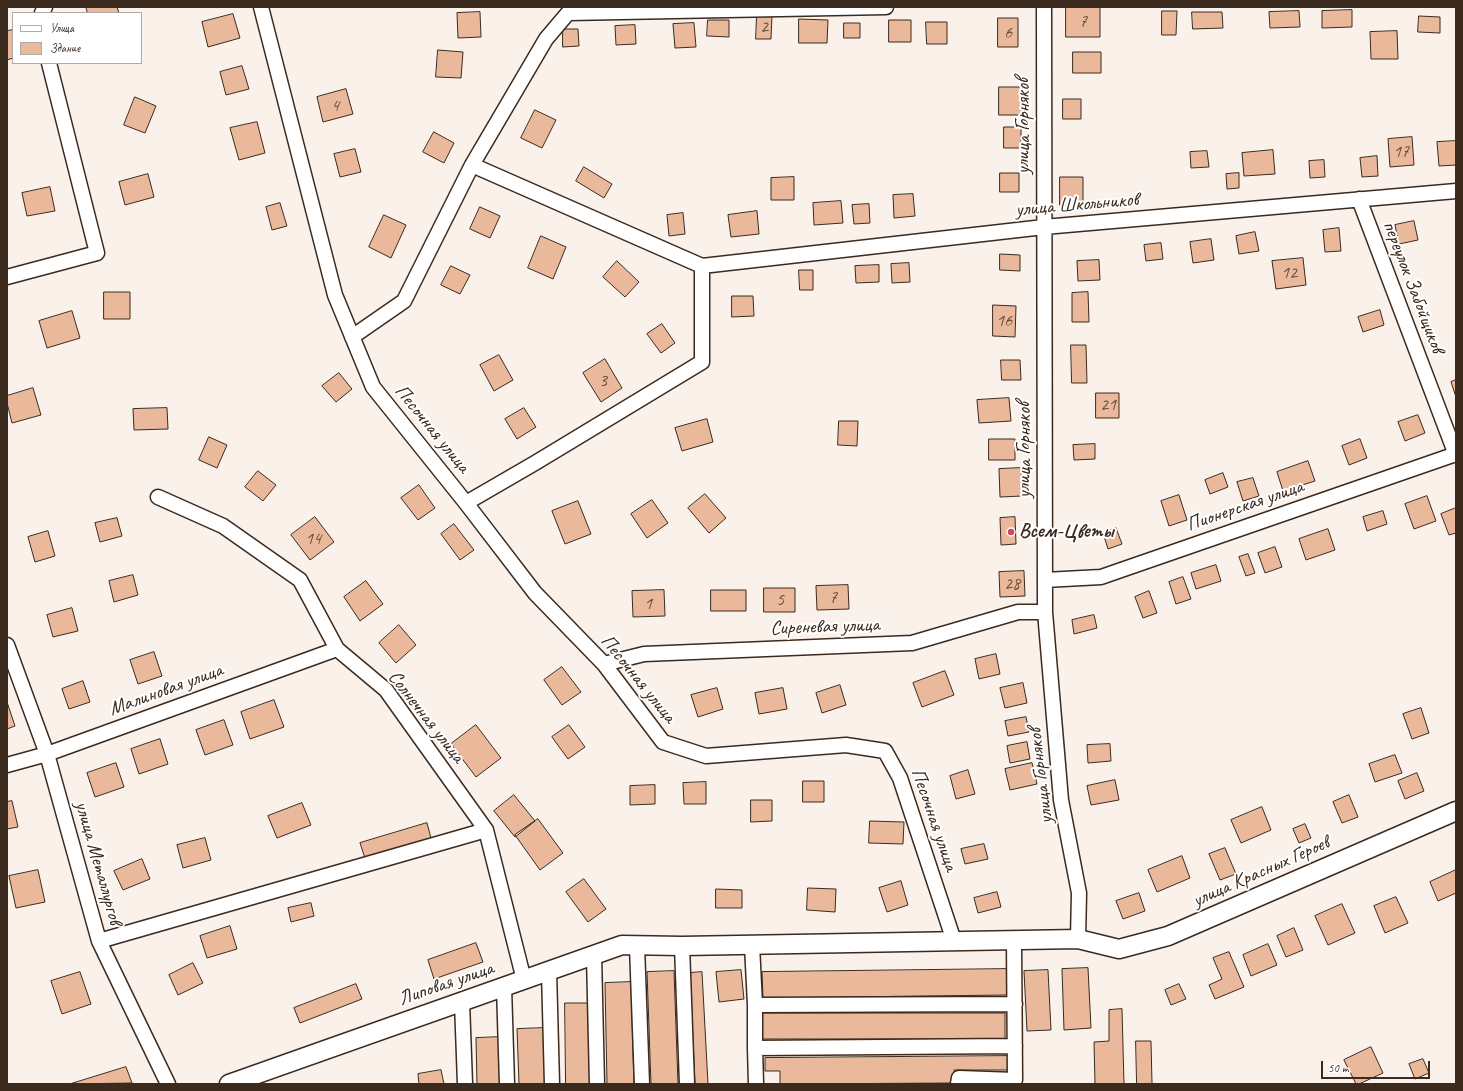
<!DOCTYPE html>
<meta charset="utf-8">
<style>
body{margin:0}
#map{position:relative;width:1463px;height:1091px;overflow:hidden;background:#fbf1eb;font-family:Caveat,sans-serif}
canvas{display:block}
.frame{position:absolute;inset:0;border:8px solid #3b2a1e;pointer-events:none}
.legend{position:absolute;left:12px;top:12px;width:130px;height:52px;box-sizing:border-box;background:#fff;border:1px solid #b1aaa5;margin:0;padding:5px 7px;list-style:none;font-size:12px;color:#3b2a1e}
.legend li{display:flex;align-items:center;gap:8px;height:20px}
.legend b{width:20px;border:1px solid #b1aaa5}
.scale{position:absolute;left:1321px;top:1061px;width:109px;height:18px;box-sizing:border-box;border:2px solid #3b2a1e;border-top:0;padding-left:5px;font-size:12px;line-height:14px;white-space:nowrap;color:#3b2a1e;-webkit-text-stroke:3px #fff;paint-order:stroke}
</style>
<div id="map">
<canvas width="1463" height="1091"></canvas>
<div class="frame"></div>
<ul class="legend">
<li><b style="height:5px;background:#fff"></b>Улица</li>
<li><b style="height:11px;background:#eab99b"></b>Здание</li>
</ul>
<div class="scale">50 m</div>
</div>
<script>
const ctx = document.querySelector('canvas').getContext('2d');
ctx.lineJoin = 'round';
function fillPath(path, color) { ctx.fillStyle = color; ctx.fill(path, 'evenodd'); }
function trace(path, color, width, dash) { ctx.strokeStyle = color; ctx.lineWidth = width; ctx.lineCap = dash ? 'butt' : 'round'; ctx.setLineDash(dash || []); ctx.stroke(path); }
function write(font, color, halo, rows, align = 'center') {
  ctx.font = font + ' Caveat,sans-serif'; ctx.lineWidth = 4; ctx.setLineDash([]); ctx.textBaseline = 'middle'; ctx.strokeStyle = halo; ctx.fillStyle = color; for (const [text, x, y, turn = 0] of rows) {
    ctx.save(); ctx.translate(x, y); ctx.rotate((+turn || 0) * Math.PI / 180); ctx.textAlign = isNaN(turn) ? turn : align; if (halo) ctx.strokeText(text, 0, 0); ctx.fillText(text, 0, 0); ctx.restore();
  }
}
const building = new Path2D(`
 M86 7H117L119 13H88Z
 M1066 7H1100V37H1066Z
 M1352 10V27L1322 28V11Z
 M1162 11H1177L1176 35H1162Z
 M1299 11 1300 27 1270 28 1269 12Z
 M480 12 481 37 458 38 457 13Z
 M1192 12H1222L1223 28 1193 29Z
 M233 14 240 38 208 47 202 22Z
 M757 15H772L771 39H756Z
 M1419 16 1440 17V33L1418 32Z
 M998 18H1018V47H998Z
 M799 19 828 20 827 43H799Z
 M708 20H729V37L707 36Z
 M889 20H911V42H889Z
 M926 22H947V44H927Z
 M694 23 696 47 675 48 673 24Z
 M844 23H860V38H844Z
 M635 25 636 44 616 45 615 26Z
 M563 29H578L579 46 563 47Z
 M13 30V58L7 60V31Z
 M1397 31 1398 59H1371L1370 32Z
 M438 50 463 52 461 78 436 77Z
 M1073 52H1101V73H1073Z
 M242 66 249 89 226 95 220 72Z
 M999 87H1022V115H999Z
 M346 89 353 114 323 122 317 97Z
 M135 97 156 106 145 133 124 125Z
 M1063 99H1081V119H1063Z
 M535 110 556 120 542 148 521 138Z
 M257 122 265 153 239 160 230 128Z
 M1004 127H1021V148H1004Z
 M434 132 454 143 444 163 423 152Z
 M1412 137 1414 165 1390 167 1388 139Z
 M1456 141V165L1439 166 1437 142Z
 M355 149 361 172 340 177 334 154Z
 M1273 150 1275 174 1244 176 1242 153Z
 M1207 151 1209 167 1191 168 1190 152Z
 M1377 156 1378 176 1362 177 1360 158Z
 M1324 160 1325 177 1310 178 1309 161Z
 M584 167 612 184 604 198 576 181Z
 M1000 173H1019V192H1000Z
 M1239 173V188L1227 189 1226 174Z
 M148 174 154 197 125 205 119 182Z
 M794 177V200H771V178Z
 M1060 177H1083V205H1060Z
 M50 187 55 211 27 216 22 193Z
 M913 194 915 216 894 218 893 195Z
 M841 201 843 223 814 225 813 203Z
 M280 203 287 226 272 230 266 207Z
 M869 204 870 223 854 224 852 205Z
 M480 207 500 216 490 238 470 229Z
 M757 211 759 234 731 237 728 215Z
 M683 213 685 234 669 236 667 215Z
 M384 215 406 225 391 258 369 247Z
 M1414 221 1418 240 1399 244 1395 225Z
 M1339 228 1341 251 1325 252 1323 230Z
 M1255 232 1259 251 1239 254 1236 236Z
 M541 236 566 247 553 279 528 268Z
 M1211 239 1214 260 1193 263 1190 242Z
 M1161 243 1163 259 1146 261 1144 245Z
 M1000 254 1020 255V271L1000 270Z
 M1303 258 1306 285 1276 289 1272 261Z
 M1099 260 1100 280 1078 281 1077 261Z
 M617 261 639 282 625 297 603 277Z
 M909 263 910 282 892 283 891 264Z
 M879 265V282L856 283 855 266Z
 M451 266 470 275 460 294 441 285Z
 M799 270H813V290H800Z
 M104 292H130V319H104Z
 M1088 292 1089 322H1072V293Z
 M732 296H753L754 316 732 317Z
 M993 305 1016 306 1015 337 993 336Z
 M1380 310 1384 325 1363 332 1358 317Z
 M72 311 80 338 47 348 39 321Z
 M662 324 675 343 661 353 647 334Z
 M1071 345H1086L1087 383H1072Z
 M499 355 513 380 494 391 480 365Z
 M605 359 622 388 601 402 583 373Z
 M1001 360H1020L1021 380H1002Z
 M339 373 352 389 336 402 322 386Z
 M1456 380V397L1451 382Z
 M33 388 41 415 12 423 7 403V396Z
 M1096 393H1119V418H1096Z
 M1009 398 1011 421 979 423 977 400Z
 M167 408 168 429 134 430 133 409Z
 M524 408 536 427 517 439 505 419Z
 M1418 415 1425 433 1405 441 1398 422Z
 M707 419 713 442 682 451 675 428Z
 M839 421H858L857 446 838 445Z
 M209 437 227 445 217 468 199 460Z
 M989 439H1015V460H989Z
 M1360 439 1367 458 1349 465 1342 446Z
 M1095 444V459L1074 460 1073 445Z
 M1308 461 1315 481 1283 491 1277 472Z
 M1021 468 1022 496 1000 497 999 469Z
 M258 471 276 485 263 501 245 487Z
 M1223 473 1228 487 1210 494 1205 480Z
 M1253 478 1259 496 1243 501 1237 482Z
 M419 485 435 508 418 520 401 498Z
 M705 494 726 518 709 533 688 508Z
 M1179 495 1187 520 1169 526 1161 501Z
 M1427 496 1436 521 1414 529 1405 504Z
 M652 500 668 523 647 538 631 514Z
 M578 501 591 534 565 544 552 511Z
 M1456 508V533L1449 535 1441 514Z
 M1383 511 1387 524 1367 531 1363 517Z
 M315 517 334 542 310 560 291 535Z
 M1015 517 1016 544 1001 545 1000 518Z
 M117 518 122 536 100 542 95 523Z
 M454 524 474 550 460 560 441 534Z
 M1116 528 1122 544 1108 549 1103 533Z
 M1328 529 1335 550 1306 560 1299 539Z
 M48 531 55 556 35 562 28 537Z
 M1275 547 1282 567 1265 573 1258 553Z
 M1248 554 1255 573 1246 576 1239 557Z
 M1216 565 1221 581 1196 589 1191 573Z
 M1024 571 1025 596 1000 597 999 572Z
 M133 575 138 595 114 602 109 581Z
 M1183 577 1191 599 1176 604 1169 582Z
 M366 581 383 604 360 621 344 597Z
 M848 585 849 609 817 610 816 586Z
 M764 588H795V612H764Z
 M664 590 665 616 633 617 632 591Z
 M711 590H746V611H711Z
 M1149 591 1157 613 1143 618 1135 597Z
 M72 608 78 631 53 637 47 615Z
 M1094 615 1097 628 1074 634 1072 620Z
 M399 625 416 645 396 663 379 643Z
 M154 652 162 676 138 684 130 660Z
 M996 654 1000 674 979 679 975 659Z
 M562 667 581 692 562 705 544 680Z
 M945 671 954 695 922 707 913 683Z
 M83 681 90 702 69 709 62 689Z
 M1023 683 1027 703 1005 708 1000 688Z
 M840 685 846 705 822 713 816 693Z
 M717 688 723 709 698 717 691 695Z
 M783 688 787 709 759 714 755 693Z
 M274 700 284 727 250 739 241 712Z
 M7 702 15 726 7 729Z
 M1421 708 1429 733 1412 739 1403 714Z
 M1026 717 1029 732 1008 736 1005 721Z
 M224 720 233 745 205 755 196 730Z
 M476 725 501 758 476 777 451 744Z
 M569 725 585 747 568 759 552 737Z
 M160 739 168 764 139 774 131 749Z
 M1027 742 1030 759 1010 763 1007 746Z
 M1110 744 1111 761 1088 763 1087 745Z
 M1395 755 1402 773 1375 782 1369 764Z
 M116 763 124 787 95 797 87 773Z
 M1032 763 1037 784 1010 790 1005 769Z
 M968 770 975 794 956 799 950 776Z
 M1417 773 1424 791 1405 799 1398 781Z
 M1115 780 1119 800 1091 805 1087 786Z
 M803 781H824V802H803Z
 M706 782V804H684L683 783Z
 M655 785V804L630 805V786Z
 M514 795 535 821 515 837 494 811Z
 M1349 795 1358 817 1342 823 1333 802Z
 M751 800H772V821L751 822Z
 M12 801 18 827 7 829V802Z
 M302 803 311 825 277 838 268 816Z
 M1262 807 1271 830 1241 843 1231 820Z
 M538 819 563 853 540 870 515 835Z
 M870 821 904 822 903 844 869 843Z
 M427 823 431 838 365 858 360 843Z
 M1305 824 1311 838 1299 843 1293 829Z
 M205 838 211 860 183 868 177 845Z
 M984 844 988 859 965 864 961 849Z
 M1225 848 1236 874 1220 880 1209 854Z
 M1182 856 1190 878 1157 892 1148 870Z
 M142 859 150 879 123 890 114 871Z
 M38 870 45 902 16 908 9 876Z
 M1456 870V893L1438 901 1430 882Z
 M584 879 606 909 588 922 566 892Z
 M901 881 908 905 887 912 879 888Z
 M808 888 836 889 835 912 807 910Z
 M716 889 742 890V908H716Z
 M997 892 1001 907 978 913 974 898Z
 M1139 893 1145 911 1123 919 1116 901Z
 M1396 897 1408 923 1385 933 1374 906Z
 M311 903 314 916 291 922 288 908Z
 M1342 904 1355 933 1328 945 1315 916Z
 M230 926 237 949 207 958 200 936Z
 M1294 928 1303 950 1286 957 1277 936Z
 M476 943 483 962 434 979 428 960Z
 M1268 944 1277 965 1251 976 1243 955Z
 M1229 952 1244 987 1215 999 1209 985 1222 979 1213 958Z
 M193 963 203 983 178 995 169 975Z
 M1088 968 1091 1028 1064 1030 1062 969Z
 M1007 969V995L763 998 762 972Z
 M741 970 744 999 719 1002 716 972Z
 M1048 970 1051 1030 1027 1031 1024 971Z
 M674 971 678 1084H651L647 972Z
 M80 972 91 1004 62 1014 51 981Z
 M702 972 708 1084H695L690 973Z
 M631 982 634 1084H607L605 983Z
 M356 984 362 999 300 1023 294 1008Z
 M1179 984 1186 999 1171 1005 1165 990Z
 M565 1003H590L591 1084H566Z
 M1122 1009 1124 1084H1095L1094 1042 1109 1041V1010Z
 M762 1013H1005V1039H762Z
 M544 1028 546 1084H519L517 1029Z
 M501 1037 502 1084H477L476 1038Z
 M1136 1041H1151L1152 1084H1137Z
 M1371 1047 1383 1073 1359 1084H1356L1344 1060Z
 M1008 1056 1009 1070H954L955 1083 780 1084V1071H765V1058Z
 M1423 1059 1429 1073 1415 1079 1409 1064Z
 M126 1067 132 1083 70 1084Z
 M441 1070 444 1084H419L418 1074Z`);
const minor = new Path2D(`
 M261 7 335 295 373 387 466 503 535 593 604 664 663 742 706 756 846 745 885 751 900 778 954 941
 M1044 7 1045 612 1061 800 1079 893 1078 939
 M42 13 45 7
 M472 165 702 266
 M1359 199 1456 455
 M702 266 1044 227 1456 191
 M7 277 97 253 49 63
 M352 337 404 301 472 165 546 39 568 13 886 7
 M158 497 223 526 300 580 337 649 386 690 486 830 524 980
 M466 503 535 463 702 362V266
 M1045 580 1101 577 1456 454
 M7 645 47 754 99 941 168 1084
 M604 664 644 654 912 643 1018 612H1045
 M7 765 47 754 337 649
 M99 941 486 830
 M752 945 755 1005 1015 1004
 M637 946 642 1084
 M682 946 687 1084
 M594 955 597 1084
 M549 971 552 1084
 M504 987 507 1084
 M462 1002 465 1084
 M755 1005V1048L1015 1046
 M755 1048 756 1084
 M958 1084 959 1078 1015 1080 1014 940`);
const major = new Path2D(`
 M229 1084 622 945 682 946 1078 939 1119 949 1168 936 1456 811`);
const markers = [
 [1011,532,4,"#d1495b"]
];
const numberNames = [
 ["7",1083,22],
 ["2",764,27],
 ["6",1008,33],
 ["4",335,106],
 ["17",1401,152],
 ["12",1289,273],
 ["16",1004,321],
 ["3",603,381],
 ["21",1108,405],
 ["14",313,539],
 ["28",1012,584],
 ["7",833,598],
 ["5",780,600],
 ["1",648,604]
];
const streetNames = [
 ["улица Горняков",1024,126,-90],
 ["улица Школьников",1077,205,-5],
 ["переулок Забойщиков",1413,287,69],
 ["Песочная улица",432,429,51],
 ["улица Горняков",1025,450,-90],
 ["Пионерская улица",1245,506,-19],
 ["Сиреневая улица",825,627,-2],
 ["Песочная улица",638,679,51],
 ["Малиновая улица",166,690,-20],
 ["Солнечная улица",426,717,52],
 ["улица Горняков",1041,776,-97],
 ["Песочная улица",934,820,71],
 ["улица Металлургов",98,863,74],
 ["улица Красных Героев",1261,872,-24],
 ["Липовая улица",446,984,-19]
];
const poiNames = [
 ["Всем-Цветы",1019,532]
];
fillPath(building, '#eab99b');
trace(building, '#3b2a1e', 1);
trace(minor, '#3b2a1e', 17);
trace(major, '#3b2a1e', 21);
trace(minor, '#fff', 14);
trace(major, '#fff', 18);
for (const [x, y, r, color] of markers) { const dot = new Path2D(); dot.arc(x, y, r, 0, 2 * Math.PI); ctx.fillStyle = color; ctx.fill(dot); trace(dot, '#fff', 1.5); }
write('18px', '#674e3d', null, numberNames);
write('20px', '#3b2a1e', '#fff', streetNames);
write('bold 20px', '#3b2a1e', '#fff', poiNames, 'left');
</script>
